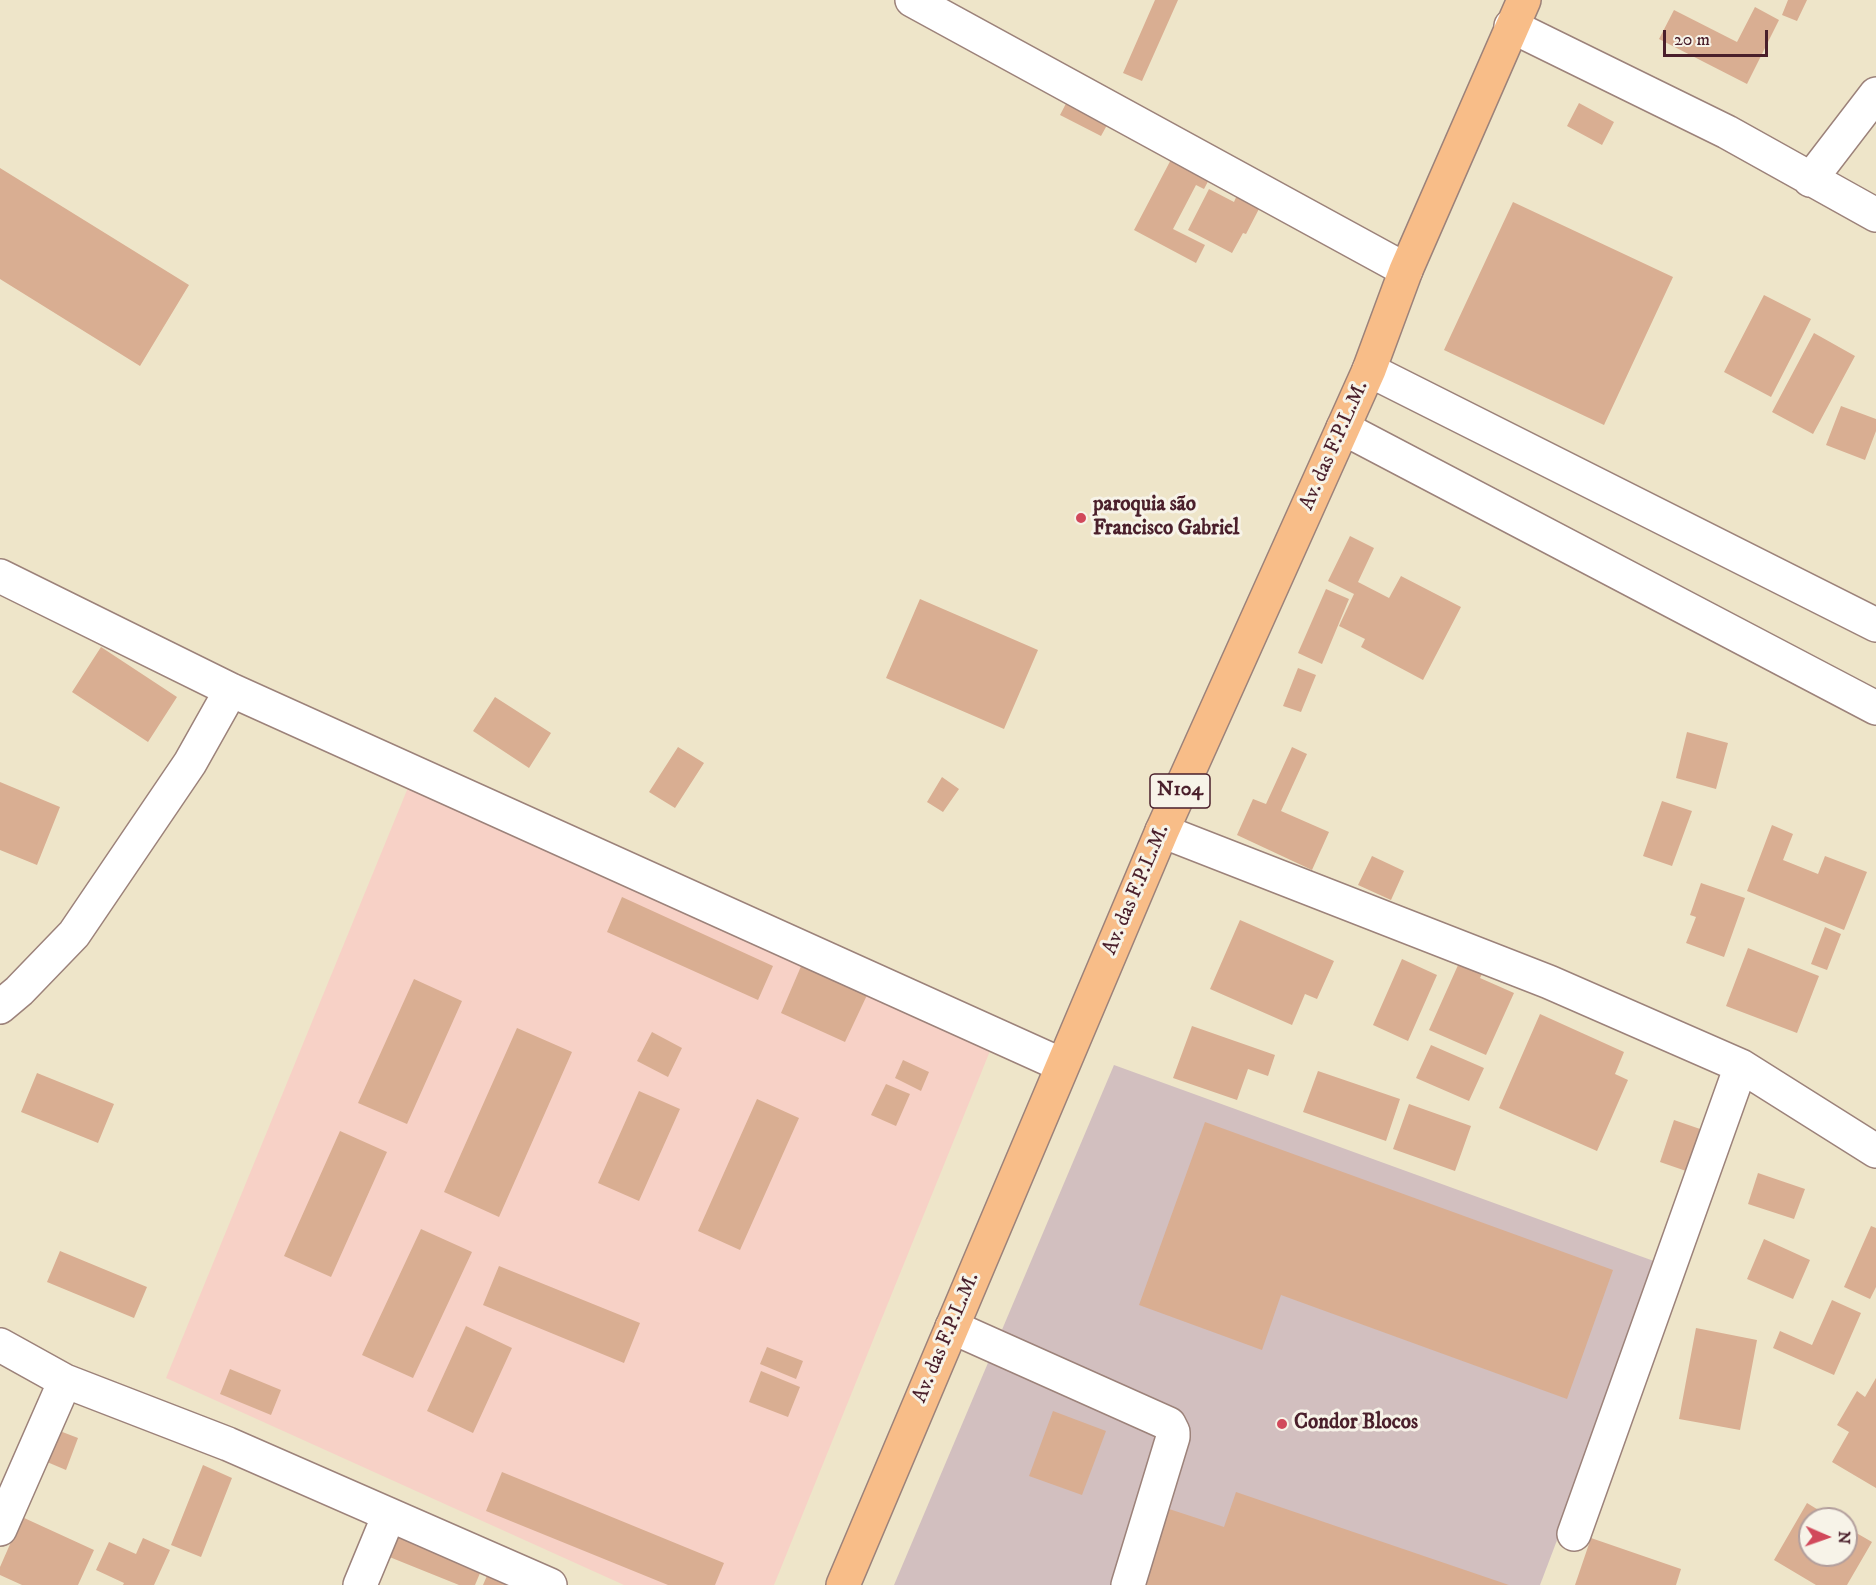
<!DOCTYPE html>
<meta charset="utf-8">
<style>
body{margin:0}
#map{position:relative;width:1876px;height:1585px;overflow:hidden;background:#eee5c9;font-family:"IM FELL DW Pica",serif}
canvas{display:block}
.north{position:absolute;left:1798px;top:1507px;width:60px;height:60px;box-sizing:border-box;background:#f7f3e8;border:2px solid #b29e9c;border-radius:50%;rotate:92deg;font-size:16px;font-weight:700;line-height:24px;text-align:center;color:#4a1f2b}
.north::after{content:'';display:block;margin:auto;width:21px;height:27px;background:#d1495b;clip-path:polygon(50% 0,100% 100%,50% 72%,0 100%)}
.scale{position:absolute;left:1663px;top:30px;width:105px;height:27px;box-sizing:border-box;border:3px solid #4a1f2b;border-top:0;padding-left:8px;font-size:18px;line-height:21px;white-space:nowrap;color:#4a1f2b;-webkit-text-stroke:4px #f7f3e8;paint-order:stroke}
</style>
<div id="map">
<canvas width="1876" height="1585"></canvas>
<div class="north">N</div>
<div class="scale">20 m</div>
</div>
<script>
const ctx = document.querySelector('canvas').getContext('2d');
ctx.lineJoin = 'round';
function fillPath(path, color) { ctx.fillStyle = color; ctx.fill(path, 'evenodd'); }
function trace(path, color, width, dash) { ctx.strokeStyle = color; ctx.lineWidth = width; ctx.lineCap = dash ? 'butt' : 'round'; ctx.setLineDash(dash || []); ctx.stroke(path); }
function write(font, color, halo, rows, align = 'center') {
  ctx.font = font + ' "IM FELL DW Pica",serif'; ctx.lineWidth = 6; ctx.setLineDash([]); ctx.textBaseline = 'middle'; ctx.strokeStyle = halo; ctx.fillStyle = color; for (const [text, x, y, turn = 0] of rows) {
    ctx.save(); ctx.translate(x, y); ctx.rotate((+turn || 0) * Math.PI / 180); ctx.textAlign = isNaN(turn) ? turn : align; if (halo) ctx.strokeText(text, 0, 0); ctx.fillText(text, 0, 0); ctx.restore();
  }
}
const built = new Path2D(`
 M414 773 992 1046 774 1585H624L166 1378Z`);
const industrial = new Path2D(`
 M1114 1065 1662 1264 1540 1585H894Z`);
const building = new Path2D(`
 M1155 0H1178L1142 81 1123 73Z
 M1788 0H1807L1797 21 1782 15Z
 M1755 7 1779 20 1747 84 1659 39 1674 10 1737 42Z
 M1071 94 1112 116 1101 136 1060 115Z
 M1579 103 1614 122 1602 145 1567 126Z
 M1176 150 1214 170 1204 189 1196 185 1173 229 1205 245 1196 263 1134 230Z
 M0 168 189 285 140 366 0 279Z
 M1209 189 1234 202 1238 193 1261 205 1246 234 1243 233 1232 253 1188 230Z
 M1513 202 1673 277 1604 425 1444 350Z
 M1764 295 1811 319 1771 397 1724 372Z
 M1814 333 1855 356 1813 434 1772 412Z
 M1841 406 1876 419V431L1865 460 1826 445Z
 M1350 536 1374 548 1358 582 1389 598 1401 576 1461 607 1423 680 1361 647 1365 639 1339 626 1354 594 1328 581Z
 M1326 589 1349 599 1322 664 1298 653Z
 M920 599 1038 650 1004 729 886 678Z
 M101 647 177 697 148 742 72 692Z
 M1298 668 1316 675 1301 712 1283 706Z
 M495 697 551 733 529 768 473 731Z
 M1687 732 1728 743 1716 789 1676 778Z
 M678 747 704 763 675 808 649 792Z
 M1292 747 1307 754 1281 811 1329 832 1312 870 1237 835 1253 799 1266 804Z
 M942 777 959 789 943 812 927 802Z
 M0 782 60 807 37 865 0 850Z
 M1662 801 1692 811 1672 866 1643 856Z
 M1772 825 1793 834 1783 860 1818 874 1825 856 1867 872 1844 930 1747 891Z
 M1372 856 1404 871 1391 900 1358 885Z
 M1701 883 1745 898 1724 957 1686 943 1696 917 1690 915Z
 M622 897 773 966 758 1000 607 932Z
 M1240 920 1334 961 1317 999 1305 994 1292 1025 1210 989Z
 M1825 927 1841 934 1827 970 1811 964Z
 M1748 948 1819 976 1797 1033 1726 1006Z
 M1402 959 1437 975 1408 1041 1373 1025Z
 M1459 963 1482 974 1480 978 1514 993 1486 1055 1429 1030Z
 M802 964 868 993 845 1042 781 1013Z
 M414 979 462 1001 407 1124 358 1103Z
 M1540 1014 1624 1052 1615 1074 1628 1080 1597 1151 1499 1108Z
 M1192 1026 1275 1055 1268 1076 1248 1069 1237 1100 1173 1078Z
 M517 1028 572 1052 499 1217 444 1192Z
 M652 1032 682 1048 668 1077 637 1061Z
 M1431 1045 1484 1068 1469 1101 1416 1078Z
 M903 1060 929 1072 921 1091 895 1078Z
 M1318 1071 1400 1099 1386 1141 1303 1112Z
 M37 1073 114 1104 98 1143 21 1112Z
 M886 1084 910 1094 896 1126 871 1115Z
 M639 1091 680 1109 639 1201 598 1183Z
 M757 1099 799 1118 740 1250 698 1231Z
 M1409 1104 1471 1126 1455 1171 1393 1149Z
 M1674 1120 1703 1130 1689 1172 1660 1162Z
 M1205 1122 1613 1270 1567 1399 1281 1295 1262 1350 1139 1305Z
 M340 1131 387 1152 331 1277 284 1256Z
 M1758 1173 1805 1189 1794 1219 1748 1204Z
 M1871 1226 1876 1228V1287L1870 1299 1844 1287Z
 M421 1229 472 1252 413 1378 362 1355Z
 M1764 1239 1810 1260 1793 1299 1747 1279Z
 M60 1251 147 1287 134 1318 47 1282Z
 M499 1266 640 1323 624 1363 483 1305Z
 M1832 1300 1861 1313 1834 1375 1773 1348 1780 1331 1812 1345Z
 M466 1326 512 1348 473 1433 427 1411Z
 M1696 1328 1757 1340 1740 1430 1679 1419Z
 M767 1347 803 1361 796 1379 760 1364Z
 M230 1369 281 1390 271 1415 220 1394Z
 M761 1371 800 1387 788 1417 749 1402Z
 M1876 1378V1488L1832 1462 1849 1432 1837 1425 1857 1391 1865 1397Z
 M1053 1411 1106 1431 1082 1495 1029 1476Z
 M52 1428 78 1438 66 1470 40 1459Z
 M203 1465 232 1478 201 1557 171 1545Z
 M502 1472 724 1563 715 1585H668L486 1511Z
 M1236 1492 1509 1585H1137L1163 1507 1224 1527Z
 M1807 1503 1833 1519H1810V1555H1846V1527L1872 1542 1847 1585H1816L1774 1560Z
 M22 1517 94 1550 78 1585H22L0 1575V1567Z
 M391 1529 483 1566 475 1585H459L382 1554Z
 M143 1538 170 1550 154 1585H123L124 1583 96 1570 109 1542 136 1554Z
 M1591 1538 1681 1569 1676 1585H1575Z
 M489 1571 523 1585H483Z`);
const minor = new Path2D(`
 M912 0 1406 270
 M1511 26 1727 132 1876 215
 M1810 180 1876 94
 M1369 370 1876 625
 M1343 428 1876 708
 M0 576 231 690 1062 1065
 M1162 831 1549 982 1741 1066 1876 1151
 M0 1007 19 991 74 934 190 763 231 690
 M952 1327 1169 1424 1173 1432V1437L1128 1585
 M0 1345 65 1381 228 1444 550 1585
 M0 1529 65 1381
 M1574 1534 1741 1066
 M360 1585 389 1515`);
const major = new Path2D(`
 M843 1585 1162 831 1369 370 1406 270 1524 0`);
const markers = [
 [1081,518,6,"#d1495b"],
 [1282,1424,6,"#d1495b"]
];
const shields = [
 [1180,791,60]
];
const shieldNames = [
 ["N104",1180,791]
];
const streetNames = [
 ["Av. das F.P.L.M.",1335,446,-66],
 ["Av. das F.P.L.M.",1137,890,-67],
 ["Av. das F.P.L.M.",947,1338,-67]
];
const poiNames = [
 ["paroquia são",1093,506],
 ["Francisco Gabriel",1093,530],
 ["Condor Blocos",1294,1424]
];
fillPath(built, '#f7d1c6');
fillPath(industrial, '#d2bfbf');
fillPath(building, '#d9ae92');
trace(minor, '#9c827a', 36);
trace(major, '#9c827a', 36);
trace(minor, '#fff', 33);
trace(major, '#f8bd88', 33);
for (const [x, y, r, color] of markers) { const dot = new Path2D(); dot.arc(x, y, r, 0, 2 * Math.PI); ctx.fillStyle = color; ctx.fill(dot); trace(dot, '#f7f3e8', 2); }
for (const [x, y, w] of shields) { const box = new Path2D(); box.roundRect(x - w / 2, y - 17, w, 34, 4.5); ctx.fillStyle = '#f7f3e8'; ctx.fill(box); trace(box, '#4a1f2b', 1.5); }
write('bold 20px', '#4a1f2b', null, shieldNames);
write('21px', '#4a1f2b', '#f7f3e8', streetNames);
write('bold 21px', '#4a1f2b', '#f7f3e8', poiNames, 'left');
</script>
